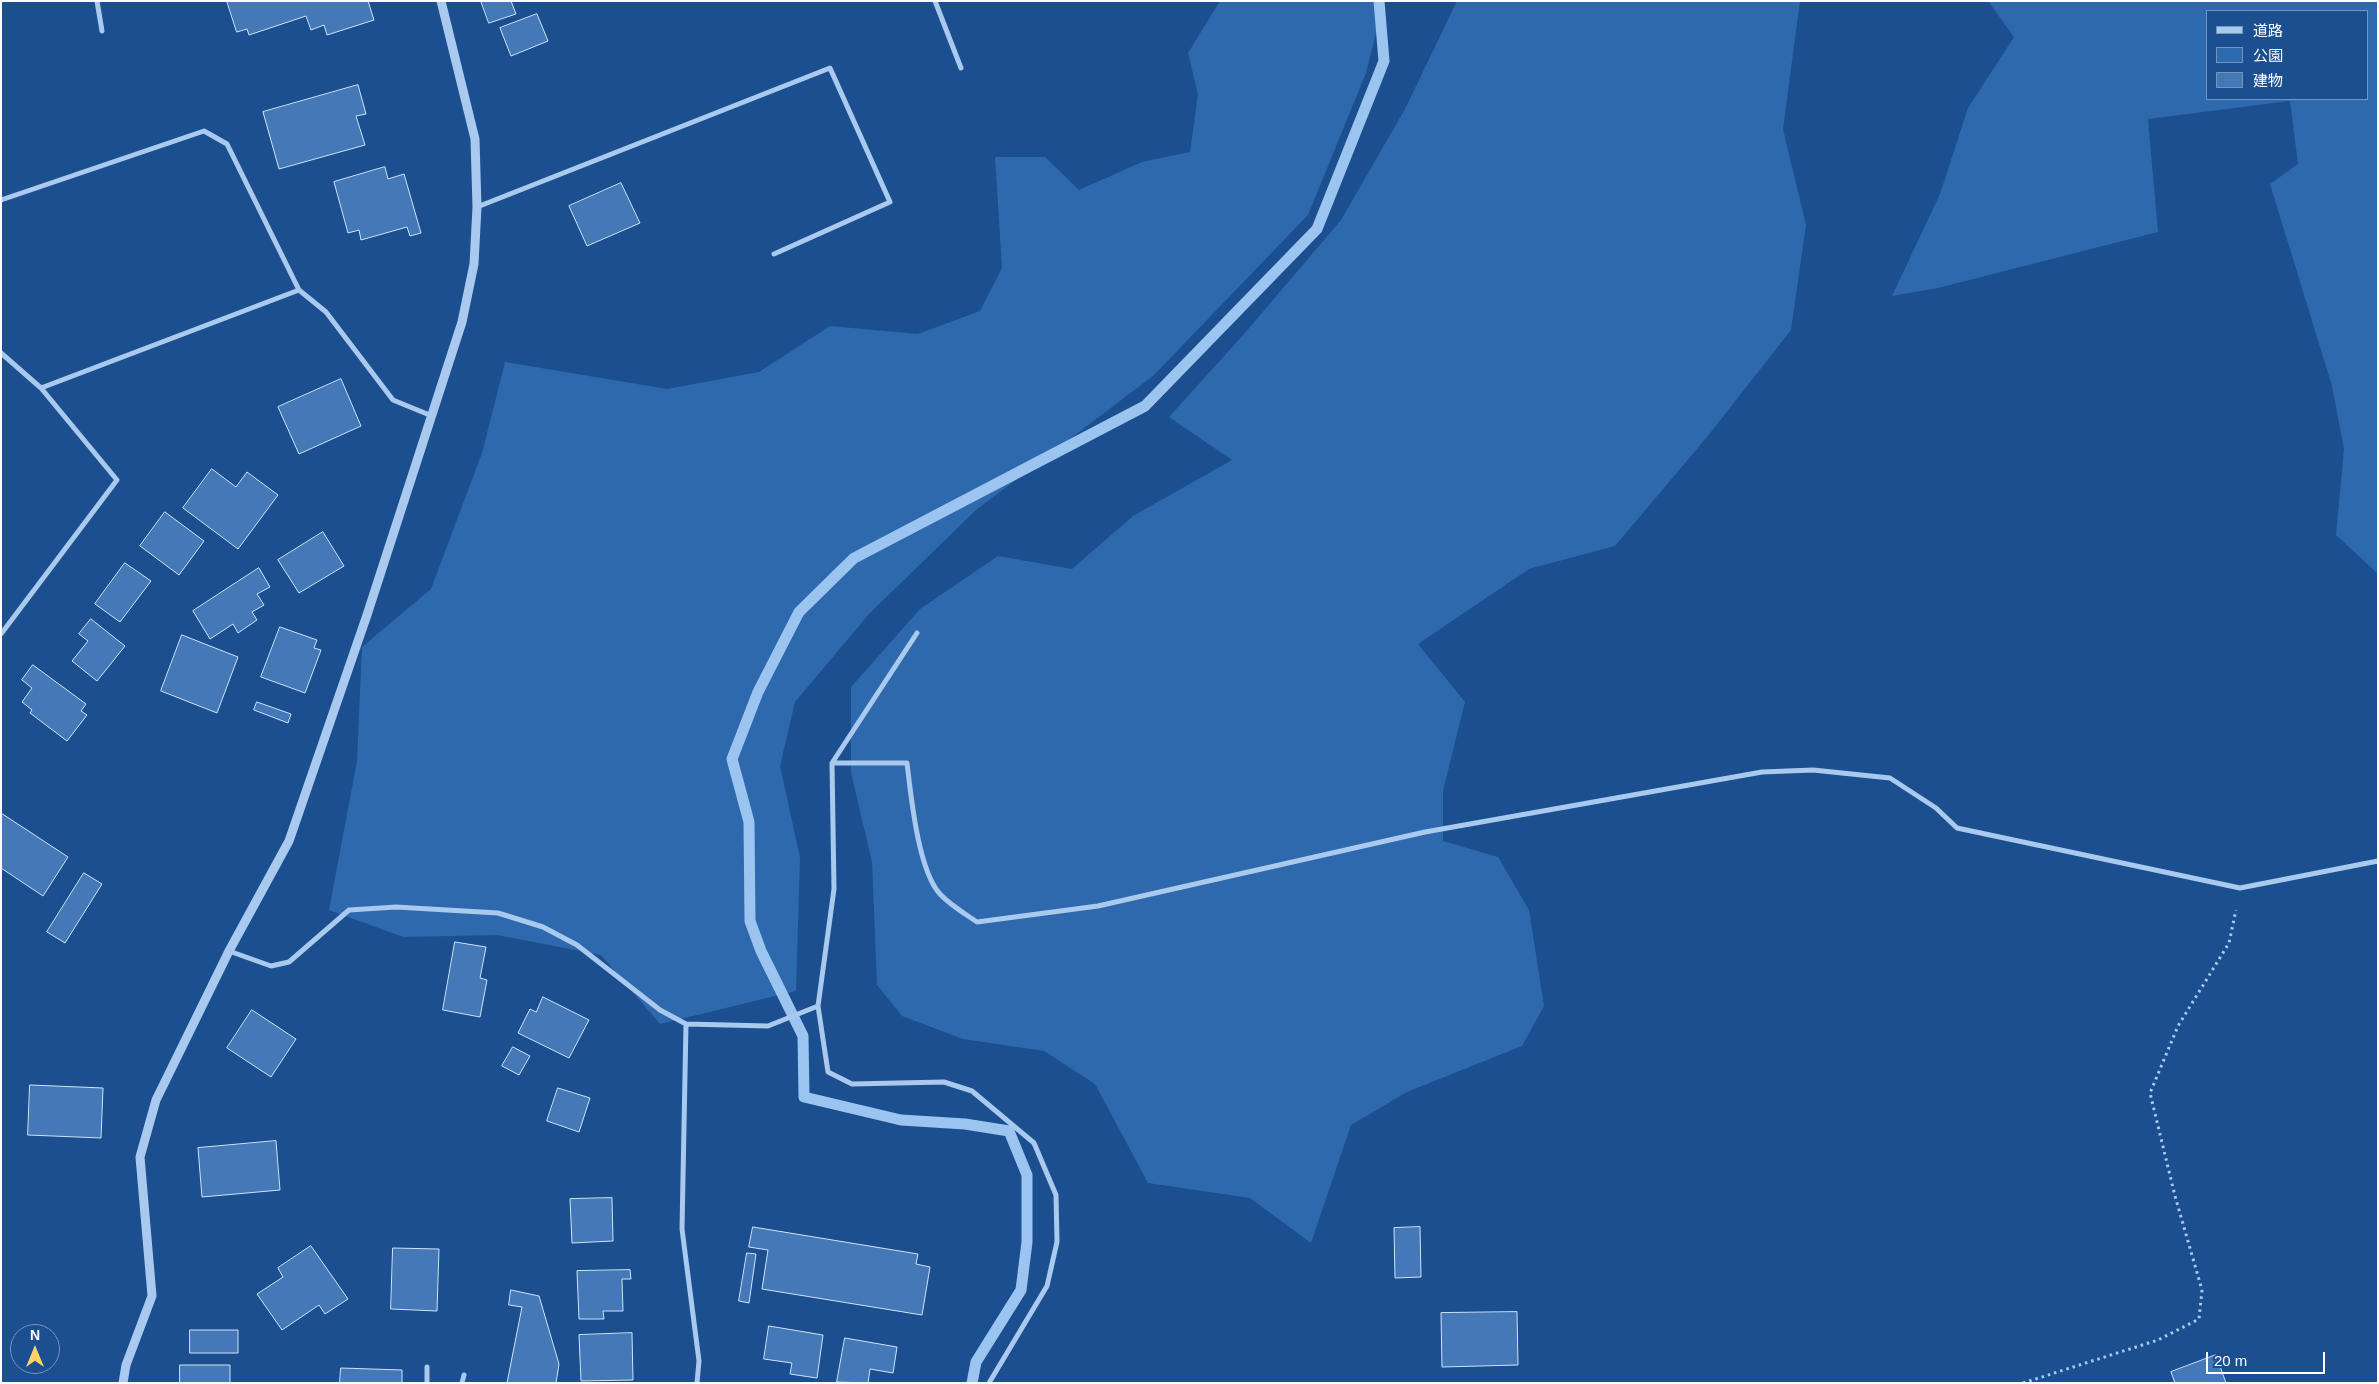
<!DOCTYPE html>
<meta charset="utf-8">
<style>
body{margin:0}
#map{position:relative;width:2379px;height:1384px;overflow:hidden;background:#1b4f8f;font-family:Helvetica,"Noto Sans JP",sans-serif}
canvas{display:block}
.frame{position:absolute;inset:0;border:2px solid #fff;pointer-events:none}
.legend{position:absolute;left:2206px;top:10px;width:162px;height:90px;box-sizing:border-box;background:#1b4f8f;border:1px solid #7695bc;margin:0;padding:6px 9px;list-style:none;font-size:15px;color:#fff}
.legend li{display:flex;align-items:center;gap:10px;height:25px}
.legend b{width:25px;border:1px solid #7695bc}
.north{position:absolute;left:10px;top:1324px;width:50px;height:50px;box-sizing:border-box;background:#1b4f8f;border:1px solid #7695bc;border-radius:50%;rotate:0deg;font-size:14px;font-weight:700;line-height:20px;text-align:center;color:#fff}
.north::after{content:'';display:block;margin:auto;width:18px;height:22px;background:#ffd166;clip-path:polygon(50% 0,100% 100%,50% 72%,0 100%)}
.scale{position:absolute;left:2206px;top:1352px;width:119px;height:22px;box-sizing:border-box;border:2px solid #fff;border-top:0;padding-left:6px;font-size:15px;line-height:18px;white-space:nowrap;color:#fff;-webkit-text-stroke:4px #1b4f8f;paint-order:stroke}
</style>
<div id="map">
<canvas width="2379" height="1384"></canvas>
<div class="frame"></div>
<ul class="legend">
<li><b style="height:6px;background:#a9c9ee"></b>道路</li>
<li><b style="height:14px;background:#2e69ad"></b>公園</li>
<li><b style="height:14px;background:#4478b7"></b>建物</li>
</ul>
<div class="north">N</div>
<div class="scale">20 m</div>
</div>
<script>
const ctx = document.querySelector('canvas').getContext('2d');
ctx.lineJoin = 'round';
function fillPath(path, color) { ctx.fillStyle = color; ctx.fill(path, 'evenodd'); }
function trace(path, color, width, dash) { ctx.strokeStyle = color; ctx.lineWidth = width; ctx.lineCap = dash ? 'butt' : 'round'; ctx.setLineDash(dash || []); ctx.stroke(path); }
const green = new Path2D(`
 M1220 1H1384L1366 73 1308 215 1153 376 976 510 869 614 795 702 780 766 800 857 796 991 660 1024 601 955 497 935 403 937 329 910 357 761 362 647 431 589 482 453 505 362 667 389 759 372 830 326 918 334 980 311 1002 268 995 157H1045L1079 190 1142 162 1190 152 1198 94 1188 53Z
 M1457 1H1800L1783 129 1806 225 1791 330 1707 437 1615 546 1529 569 1418 644 1465 702 1443 791V841L1498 857 1529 910 1544 1006 1522 1046 1407 1092 1351 1125 1311 1243 1250 1198 1148 1183 1095 1084 1044 1051 963 1039 902 1016 877 985 872 862 851 773V687L920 609 998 556 1072 569 1133 516 1232 460 1169 417 1244 334 1341 220 1405 109Z
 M1988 1H2378V574L2336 535 2344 449 2332 386 2270 184 2298 164 2290 101 2148 119 2158 232 1938 288 1892 296 1940 194 1968 108 2014 37ZM2208 11H2368V99H2208Z`);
const stream = new Path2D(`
 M972 1383 976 1362 1021 1290 1027 1242V1175L1009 1131 965 1124 901 1120 804 1097 803 1036 761 951 750 921 749 822 732 759 758 692 799 612 854 558 1145 406 1317 229 1384 61 1379 1`);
const building = new Path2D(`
 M227 1H368L374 20 327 35 324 25 311 30 306 16 249 35 247 29 237 32Z
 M481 1H511L516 14 489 23Z
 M537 14 548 41 511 56 500 28Z
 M358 85 366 114 356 116 365 145 279 169 263 112Z
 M385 167 388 179 404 174 421 233 410 236 407 227 361 240 359 230 348 233 334 182Z
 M621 183 640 223 587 246 569 206Z
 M341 379 361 426 299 454 278 407Z
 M212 469 236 487 247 472 278 495 238 549 183 508Z
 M165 512 204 541 179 575 140 546Z
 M323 532 344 566 299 593 278 560Z
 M125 563 151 581 120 622 95 604Z
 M259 568 270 587 257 594 264 605 252 612 257 620 238 633 233 624 210 639 193 611Z
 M91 619 125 646 97 681 72 661 88 641 79 634Z
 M280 627 317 640 314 648 321 650 305 693 261 677Z
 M182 635 238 657 217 713 161 691Z
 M33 665 86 704 81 711 87 715 67 741 30 713 32 710 22 702 32 688 22 680Z
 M257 702 291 714 288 723 254 710Z
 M1 813 68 857 43 896 1 868Z
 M84 873 102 884 65 943 47 932Z
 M455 942 486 947 480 978 487 980 480 1017 443 1010Z
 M543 997 589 1020 569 1058 518 1033 530 1009 536 1012Z
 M252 1010 296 1039 271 1077 227 1048Z
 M513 1047 530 1056 519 1075 502 1066Z
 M30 1085 103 1088 101 1138 28 1135Z
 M558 1088 590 1098 579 1132 547 1121Z
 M276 1141 280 1190 202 1197 198 1148Z
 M612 1198 613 1241 572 1243 570 1199Z
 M753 1227 918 1254 916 1264 930 1267 922 1315 762 1289 768 1250 749 1247Z
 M1420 1227 1421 1277 1395 1278 1394 1228Z
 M311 1246 348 1299 325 1314 319 1305 282 1330 257 1294 283 1277 278 1268Z
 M393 1248 439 1249 437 1311 391 1309Z
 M747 1253 756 1254 749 1303 739 1301Z
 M630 1270 631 1279H622L623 1311H603L604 1319H579L577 1271Z
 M511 1290 539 1296 559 1364 556 1383H507L522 1307 509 1305Z
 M1517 1312 1518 1365 1442 1367 1441 1313Z
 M769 1326 823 1335 817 1378 790 1374 792 1363 764 1359Z
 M190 1330H238V1353H190Z
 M632 1333 633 1380 581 1381 579 1335Z
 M845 1338 897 1347 893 1373 870 1369 868 1383 837 1382Z
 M2216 1355 2226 1383H2175L2171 1372Z
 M180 1365H230V1383H180Z
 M341 1368 402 1370V1383H340Z`);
const path = new Path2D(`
 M2023 1383 2158 1340 2199 1319 2202 1290 2175 1196 2150 1093 2178 1026 2229 943 2236 910`);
const minor = new Path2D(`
 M97 1 102 31
 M935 1 961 68
 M1 200 204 131 227 144 299 290 326 312 393 400 432 416
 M477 207 830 68 890 202 774 254
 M1 353 41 388 299 290
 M917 633 832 763 834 889 818 1006 828 1072 852 1084 944 1082 972 1091 1034 1143 1056 1195 1057 1242 1047 1286 989 1383
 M1 634 117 480 41 388
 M832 763H907C911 796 918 870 940 894 950 905 964 913 977 922L1098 906 1425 832 1762 772 1813 770 1890 778 1936 808 1957 828 2240 888 2378 861
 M229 951 271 966 289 962 349 910 396 907 498 913 543 927 577 945 660 1010 686 1024 768 1026 818 1006
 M686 1024 682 1229 699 1361 697 1383
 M427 1383V1367
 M462 1383 464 1375`);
const tertiary = new Path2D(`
 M123 1383 126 1365 152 1296 140 1157 156 1100 229 951 289 841 367 615 462 322 474 264 477 207 475 139 441 1`);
fillPath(green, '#2e69ad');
trace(stream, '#9cc4f0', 11);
fillPath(building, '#4478b7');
trace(building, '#cfe3fa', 1);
trace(path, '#a9c9ee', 3, [2.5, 4]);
trace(minor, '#a9c9ee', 5);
trace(tertiary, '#a9c9ee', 9);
</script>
